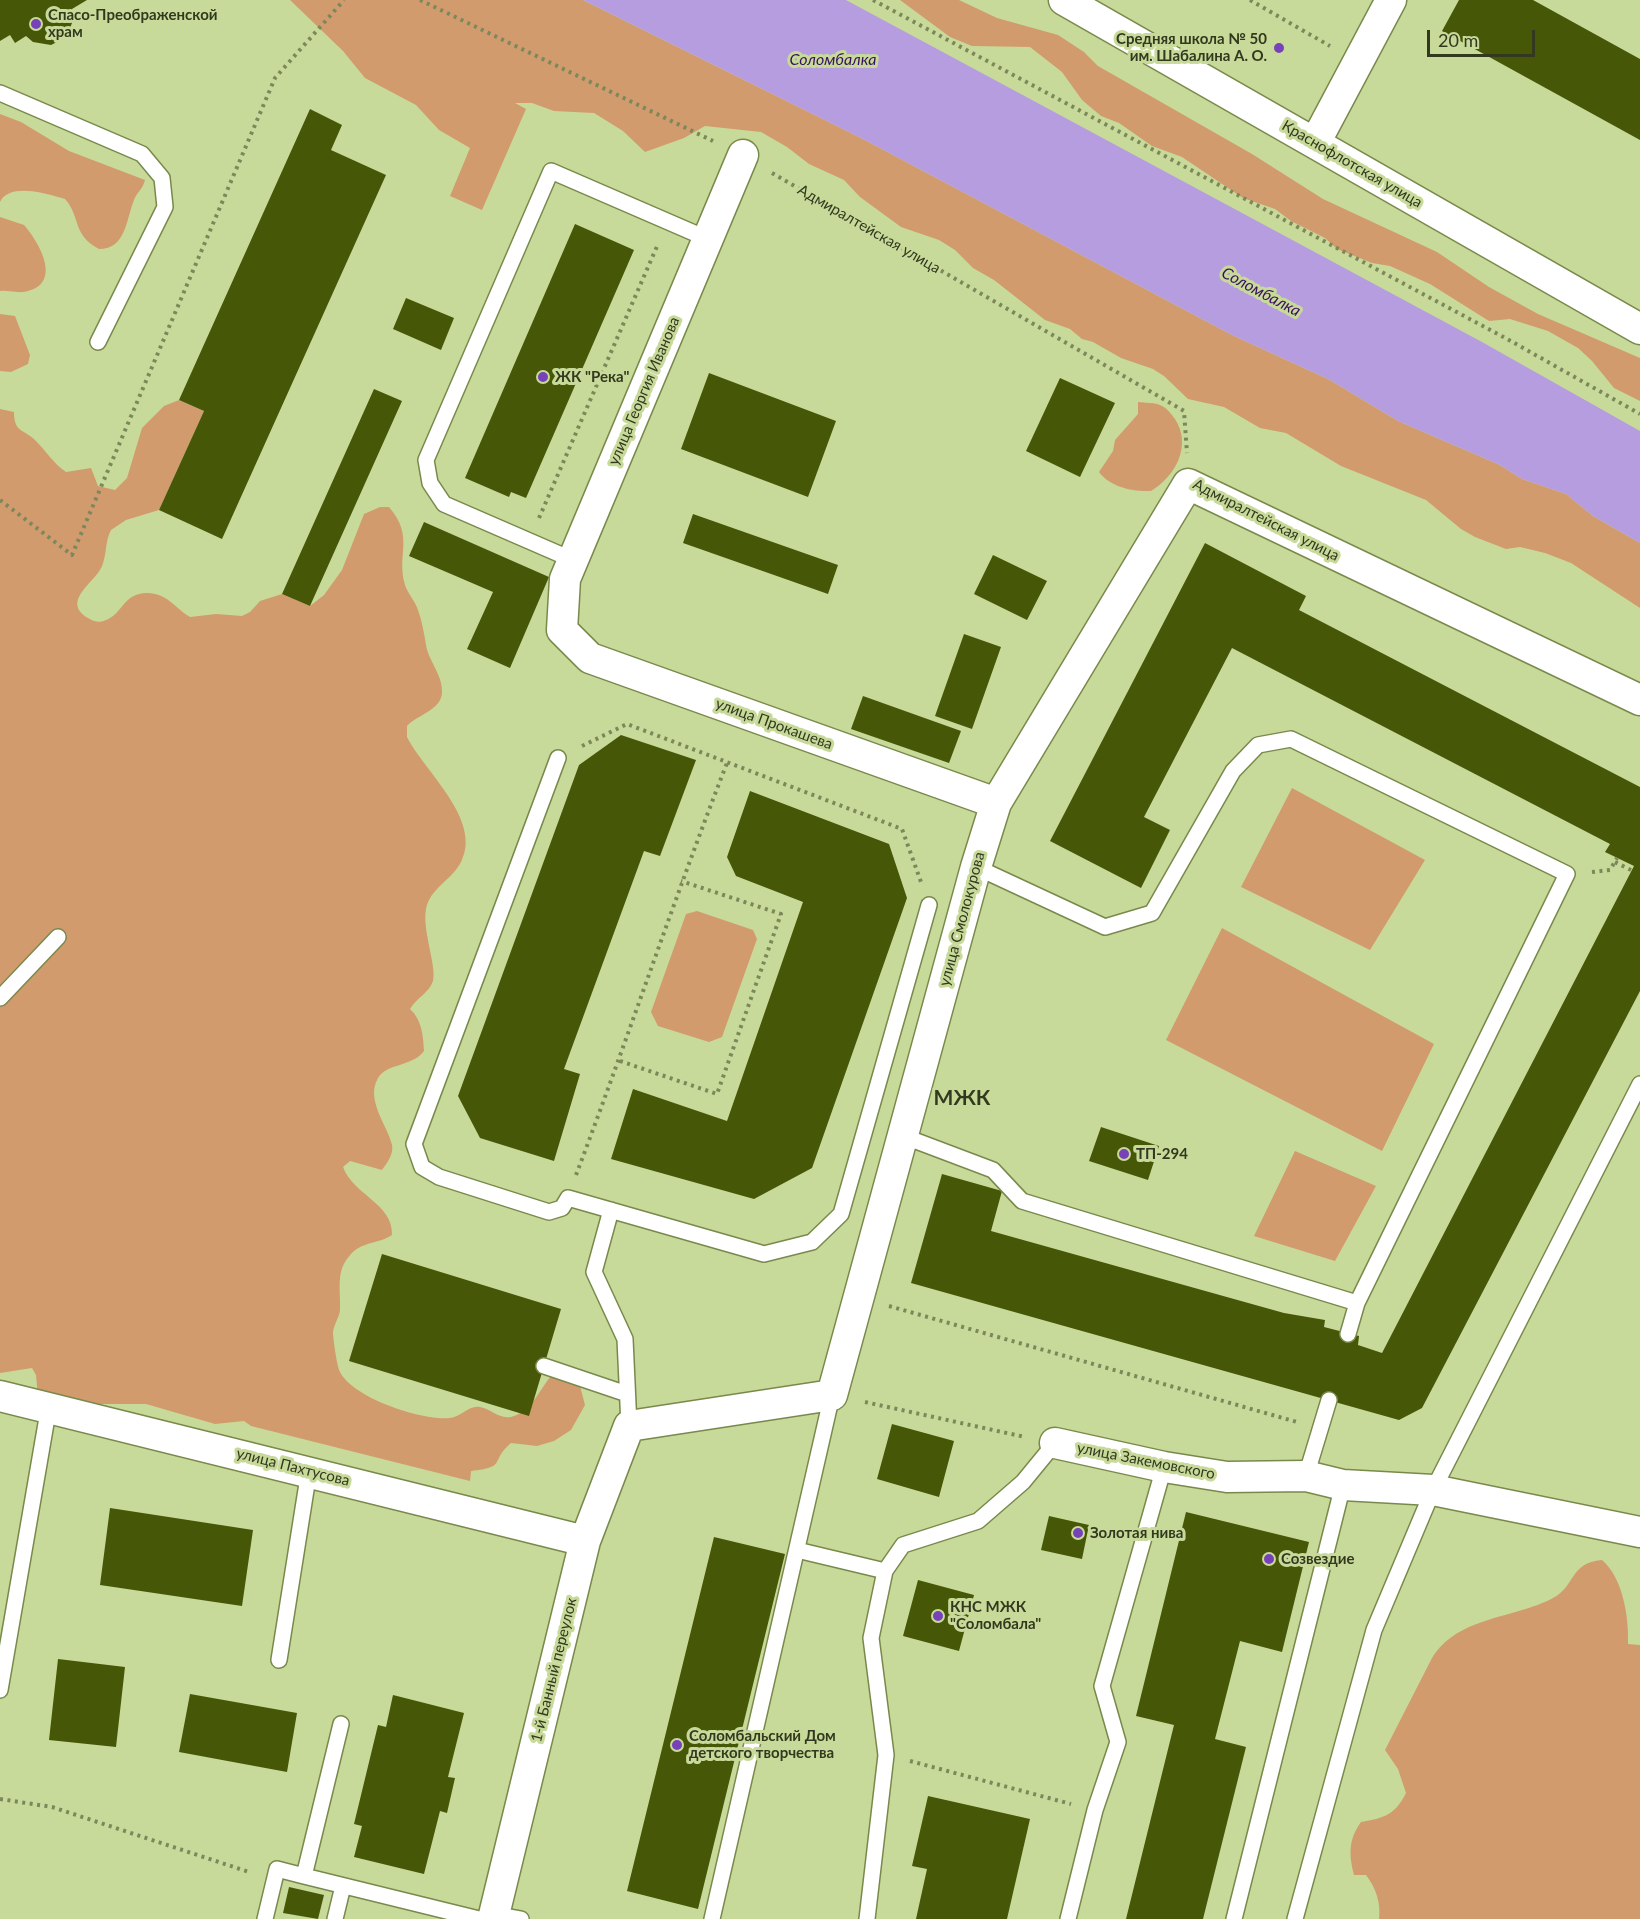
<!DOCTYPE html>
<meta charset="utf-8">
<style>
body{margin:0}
#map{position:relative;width:1640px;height:1919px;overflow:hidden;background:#c8da99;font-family:Lato,sans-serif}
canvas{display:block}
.scale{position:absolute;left:1427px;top:30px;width:108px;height:27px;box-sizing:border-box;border:3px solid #32391f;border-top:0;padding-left:8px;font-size:18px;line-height:21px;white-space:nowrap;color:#32391f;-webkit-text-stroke:4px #c8da99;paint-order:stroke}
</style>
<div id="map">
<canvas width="1640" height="1919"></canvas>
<div class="scale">20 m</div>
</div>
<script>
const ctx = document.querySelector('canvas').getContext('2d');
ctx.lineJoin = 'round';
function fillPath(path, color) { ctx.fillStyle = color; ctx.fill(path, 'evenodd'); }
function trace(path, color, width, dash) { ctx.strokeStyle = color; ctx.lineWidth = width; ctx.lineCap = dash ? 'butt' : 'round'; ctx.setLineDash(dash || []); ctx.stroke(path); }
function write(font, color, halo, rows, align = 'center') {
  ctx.font = font + ' Lato,sans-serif'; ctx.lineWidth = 6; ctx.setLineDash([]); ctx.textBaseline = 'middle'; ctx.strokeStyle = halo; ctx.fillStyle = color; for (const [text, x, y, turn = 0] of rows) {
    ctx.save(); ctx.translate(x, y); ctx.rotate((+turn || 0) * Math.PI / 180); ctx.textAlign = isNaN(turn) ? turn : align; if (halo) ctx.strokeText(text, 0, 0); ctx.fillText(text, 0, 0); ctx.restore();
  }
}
const green = new Path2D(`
 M290 0H583L863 139 1232 335 1330 380 1398 421 1500 465 1522 479 1566 494 1593 516 1640 543V608L1571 563 1545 553 1520 547 1506 549 1475 537 1461 529 1426 500 1341 466 1286 433 1260 428 1224 407 1188 399 1164 376 1153 369 1121 358 1093 342 1082 339 1070 329 1045 320 994 280 973 268 955 250 939 240 901 227 860 197 844 180 809 164 787 147 761 132 705 126 684 138 645 152 623 131 594 113 554 111 532 103H515L526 109 482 210 450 196 470 148 439 130 416 105 365 78 343 51Z
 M900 0H959L997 18 1058 35 1084 52 1098 66 1252 154 1323 199 1437 252 1489 287 1538 314 1640 358V401L1614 388 1592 361 1578 348 1548 331 1510 319 1489 321 1430 284 1390 266 1372 263 1337 249 1325 238 1291 221 1275 209 1243 198 1182 157 1152 146 1119 123 1101 116 1082 100 1062 72 1030 47 972 46 950 37Z
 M0 114 21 122 69 151 145 180C143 189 137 192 134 200 126 220 126 249 99 249 72 235 81 217 65 199 47 194 10 182 0 202Z
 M0 217 24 225C38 241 63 282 28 291 18 294 10 290 0 291Z
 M0 314 15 316 30 355 28 364 11 372 0 371Z
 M179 400 204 411 159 510 126 520 111 530C105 541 107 554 102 566 96 582 60 601 88 618 94 622 100 623 106 620 123 614 123 593 147 593 167 593 175 608 190 617L216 614 242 616 250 612 260 601 282 594 310 606 324 595 342 570 364 514 380 507H389C415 537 396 554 405 585 408 594 415 601 418 610 422 621 424 633 426 645 429 662 443 675 442 693 441 710 417 715 407 726V737C424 771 483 820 461 862 452 880 430 888 426 909 422 930 437 967 433 981 429 993 416 998 410 1009 422 1020 423 1035 424 1051 412 1067 387 1063 378 1078 365 1100 388 1126 392 1145 394 1154 387 1163 382 1170L350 1161 343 1167C354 1196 393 1203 392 1235 379 1244 363 1241 351 1254 335 1271 341 1288 340 1310 339 1318 334 1324 333 1332 333 1338 337 1367 340 1372 353 1398 422 1421 450 1418 461 1417 469 1405 480 1407 492 1409 500 1421 514 1416 532 1410 540 1389 551 1376L580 1386 585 1405 571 1430 554 1441 537 1446 511 1443C489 1462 508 1467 471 1471L470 1481 251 1426 244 1421 215 1424 146 1404H80L38 1397 36 1375 32 1368 0 1373V409L14 412C14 433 24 429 35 440 47 452 53 463 66 472L91 468 98 486 115 490 127 478 142 428 164 406Z
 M1138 402C1145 403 1155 402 1162 406 1167 408 1172 415 1175 419 1192 445 1176 476 1151 491 1133 492 1110 487 1099 472L1113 451 1115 440 1138 414Z
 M1292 788 1425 860 1370 950 1241 887Z
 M697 911 753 930 757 939 722 1037 709 1042 658 1026 651 1012 686 914Z
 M1222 928 1434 1044 1382 1151 1166 1040Z
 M1295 1151 1376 1186 1335 1261 1254 1236Z
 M1602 1560C1623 1578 1629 1617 1628 1644L1640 1645V1919H1379C1381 1903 1376 1888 1366 1875H1354C1349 1855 1348 1840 1361 1822 1384 1818 1395 1815 1406 1793L1398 1769 1385 1750 1432 1658C1458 1616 1514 1619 1553 1598 1576 1586 1569 1563 1602 1560Z`);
const water = new Path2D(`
 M583 0H846L1482 342 1640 431V543L1593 516 1566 494 1522 479 1500 465 1398 421 1330 380 1232 335 863 139Z`);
const building = new Path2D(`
 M0 0H87L72 9 73 20 67 37 51 45 33 42 26 36 15 43 10 35 0 41Z
 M1459 0H1533L1640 59V140L1442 31Z
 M310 109 342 125 331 150 386 175 222 539 159 510 204 411 179 400Z
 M575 224 634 250 526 498 511 492 509 497 465 478Z
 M406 298 454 318 441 350 393 329Z
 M709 373 836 421 808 497 681 449Z
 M1060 378 1115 403 1080 477 1026 451Z
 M374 389 402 401 310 606 282 594Z
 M693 514 838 565 828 594 683 543Z
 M424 522 549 577 510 668 467 649 493 592 409 556Z
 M1205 543 1306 596 1299 610 1640 787V991L1422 1408 1399 1420 911 1283 942 1174 1002 1191 991 1231 1284 1313 1325 1320 1324 1327 1359 1336 1358 1345 1382 1353 1634 866 1605 852 1610 844 1232 648 1144 817 1170 830 1141 888 1050 841Z
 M993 555 1047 581 1027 620 974 594Z
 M964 634 1001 647 972 729 935 716Z
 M863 696 961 731 949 763 851 729Z
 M621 735 696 760 660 856 644 851 564 1069 580 1074 554 1161 480 1138 458 1096 579 765Z
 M750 791 889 844 907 898 812 1168 754 1199 611 1159 633 1089 727 1121 803 902 736 876 727 857Z
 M1101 1127 1159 1146 1148 1180 1089 1161Z
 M382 1254 561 1309 529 1416 349 1361Z
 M892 1424 954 1441 939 1497 877 1479Z
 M110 1508 253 1530 242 1606 100 1585Z
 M1186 1512 1309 1542 1282 1652 1240 1641 1215 1739 1246 1747 1203 1919H1126L1174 1725 1136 1716Z
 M1049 1516 1089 1525 1082 1559 1041 1550Z
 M714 1537 785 1554 698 1909 627 1891Z
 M918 1580 974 1595 959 1651 903 1636Z
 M58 1659 125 1667 116 1747 49 1740Z
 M190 1694 297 1713 287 1772 179 1752Z
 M393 1695 464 1713 448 1777 455 1778 447 1813 440 1811 424 1874 354 1857 362 1826 354 1824 378 1725 386 1727Z
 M928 1796 1030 1819 1007 1919H916L927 1869 912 1866Z
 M289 1887 324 1895 318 1919 283 1913Z`);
const path = new Path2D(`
 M420 0 713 141
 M873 0 1509 340 1640 414
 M1250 0 1330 46
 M772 173 1184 411 1187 453
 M0 500 72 555 275 78 344 0
 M539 518 658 244
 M582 746 627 724 902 829 921 882
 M1615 862 1631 870
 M1592 872 1610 870 1617 858
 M620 1061 717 1094 781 914 681 881
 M576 1175C628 1038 674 899 727 763
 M889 1306 1297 1422
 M865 1402 1025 1437
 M910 1761 1071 1804
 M0 1799 52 1807 249 1872`);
const lane = new Path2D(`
 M0 93 142 154 162 178 165 207 98 342
 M573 560 444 504 430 483 426 460 551 171 708 239
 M558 758 414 1144 422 1167 439 1177 549 1212 562 1208 568 1198 764 1254 812 1242 841 1214 929 905
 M0 998 58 937
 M903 1136 993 1170 1022 1201 1357 1303 1567 874 1291 739 1258 745 1233 771 1152 913 1105 927 976 867
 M611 1210 594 1272 625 1339 629 1426
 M1348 1334 1357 1303
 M544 1366 627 1394
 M1306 1476 1329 1400
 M797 1550 885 1571
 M279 1660 309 1471
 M0 1690 49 1406
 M341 1724 304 1876 479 1919
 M494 1914 521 1919
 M265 1919 277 1869 304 1876
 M335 1919 343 1886
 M712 1919 832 1395
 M867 1919 886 1755 871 1638 885 1571 903 1545 978 1521 1023 1482 1055 1443
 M1068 1919 1095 1810 1118 1742 1102 1686 1164 1467
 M1234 1919 1343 1485
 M1295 1919 1374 1630 1433 1490 1640 1084`);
const street = new Path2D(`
 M1064 0 1640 329
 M1315 143 1391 0
 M743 155 565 579 562 630 590 658 996 803
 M0 1396 585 1541
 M1055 1443 1164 1467 1227 1477 1306 1476 1343 1485 1433 1490 1640 1532
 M493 1919 585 1541 629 1426 832 1395 976 867 996 803 1188 484 1640 700`);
const markers = [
 [36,24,6,"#7741b8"],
 [1279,48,6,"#7741b8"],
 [543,377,6,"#7741b8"],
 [1124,1154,6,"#7741b8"],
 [1078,1533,6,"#7741b8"],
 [1269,1559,6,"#7741b8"],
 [938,1616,6,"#7741b8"],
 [677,1745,6,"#7741b8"]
];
const poiNames = [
 ["Спасо-Преображенской",48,15],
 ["храм",48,32],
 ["Средняя школа № 50",1267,39,"right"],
 ["им. Шабалина А. О.",1267,56,"right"],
 ["ЖК \"Река\"",555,377],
 ["ТП-294",1136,1154],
 ["Золотая нива",1090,1533],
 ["Созвездие",1281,1559],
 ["КНС МЖК",950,1607],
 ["\"Соломбала\"",950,1624],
 ["Соломбальский Дом",689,1736],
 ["детского творчества",689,1753]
];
const streetNames = [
 ["Краснофлотская улица",1352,164,30],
 ["Адмиралтейская улица",869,229,30],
 ["улица Георгия Иванова",644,391,-67],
 ["Адмиралтейская улица",1266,520,27],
 ["улица Прокашева",774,724,20],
 ["улица Смолокурова",962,919,-75],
 ["улица Закемовского",1146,1461,11],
 ["улица Пахтусова",293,1467,14],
 ["1-й Банный переулок",554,1670,-76]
];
const waterNames = [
 ["Соломбалка",833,60],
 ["Соломбалка",1261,292,28]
];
const districtNames = [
 ["МЖК",962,1098]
];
fillPath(green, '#d19b6e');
fillPath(water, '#b69de0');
fillPath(building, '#475708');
trace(lane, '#79894c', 18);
trace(street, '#79894c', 33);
trace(path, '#7c885b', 4, [3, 4.5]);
trace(lane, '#fff', 15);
trace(street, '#fff', 30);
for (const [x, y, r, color] of markers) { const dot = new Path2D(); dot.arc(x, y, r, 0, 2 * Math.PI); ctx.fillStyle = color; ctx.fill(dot); trace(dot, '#c8da99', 2); }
write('bold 15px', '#32391f', '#c8da99', poiNames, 'left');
write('15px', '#32391f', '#c8da99', streetNames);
write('italic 16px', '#38105f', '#c8da99', waterNames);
write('bold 21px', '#32391f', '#c8da99', districtNames);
</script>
